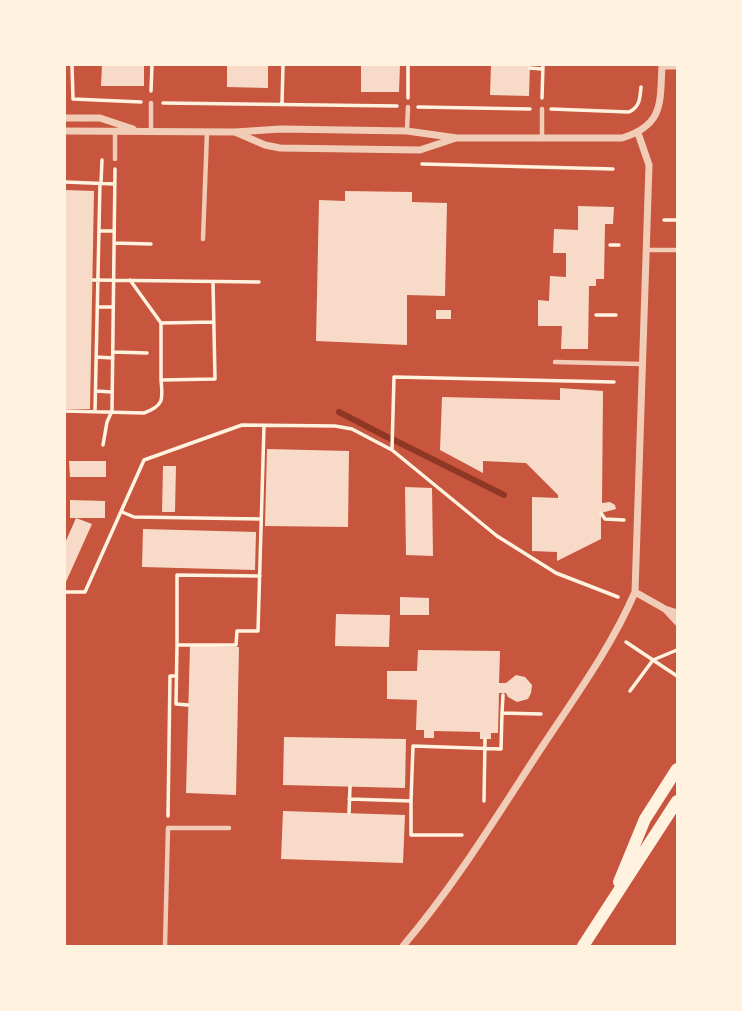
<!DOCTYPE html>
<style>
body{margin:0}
#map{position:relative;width:742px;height:1011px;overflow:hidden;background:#c8553d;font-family:Arial,sans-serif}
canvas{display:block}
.frame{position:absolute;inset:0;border:66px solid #fff3e0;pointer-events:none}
</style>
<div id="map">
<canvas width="742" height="1011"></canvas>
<div class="frame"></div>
</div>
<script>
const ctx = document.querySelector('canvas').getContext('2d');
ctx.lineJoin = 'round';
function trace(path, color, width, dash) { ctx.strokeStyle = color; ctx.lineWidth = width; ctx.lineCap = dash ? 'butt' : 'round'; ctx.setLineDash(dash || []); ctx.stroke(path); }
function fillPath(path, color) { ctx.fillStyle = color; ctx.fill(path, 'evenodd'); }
const stream = new Path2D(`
 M339 412 391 439
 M392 439 504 495`);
const building = new Path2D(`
 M102 65H144V86H101Z
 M227 65H268V88L227 87Z
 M361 65H400L399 92H361Z
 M491 65H530L529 96 490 95Z
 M65 190 94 191 90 409H65Z
 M345 191 412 192V202L447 203 445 296 407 295V345L316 341 319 200 345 201Z
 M578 206 614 207 613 224H605L604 279H596V286H589L588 349H561L562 326H538V300L549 301 550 276 566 277V253H553L554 229 578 230Z
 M436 310H451V319H436Z
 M560 388 603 391 602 503 610 502 615 505 616 509 601 513V539L557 561V552L532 551V497L558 498V495L526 463 483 461V473L440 450 442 397 560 400Z
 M267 449 349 451 348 527 265 526Z
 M69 461H106V477H70Z
 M163 466H176L175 512H162Z
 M405 487 432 488 433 556 406 555Z
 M70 500 105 501V518H76L92 524 65 584V543L76 518H70Z
 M143 529 256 532 255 570 142 567Z
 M400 597 429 598V615H400Z
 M336 614 390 615 389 647 335 646Z
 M190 645 239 647 236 795 186 793Z
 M418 650 500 651 499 683H506L516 675 525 677 532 685 531 693 528 699 517 702 508 697 506 693H499L498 733H491V739H480V732L434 731V738H424V730H416L417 700 387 699V671H417Z
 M284 737 406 739 405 788 283 785Z
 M283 811 405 815 403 863 281 859Z`);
const path = new Path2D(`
 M72 65 73 99 141 102
 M530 68 542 69
 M151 91 152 65
 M408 98V65
 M542 98 543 65
 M163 103 397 106
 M282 104 283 65
 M418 107 530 109
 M551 109 629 112C640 107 640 98 641 87
 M422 164 613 169
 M65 182 115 184
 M101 183 102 160
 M664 220H677
 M99 231H114
 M114 243 151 244
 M610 245H619
 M93 280 259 282
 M130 280 161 323
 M213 282 215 379 161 380V323L214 322
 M97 307H113
 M596 315H616
 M113 352 147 353
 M96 357 113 358
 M96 391 112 392
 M65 411 144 413C164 406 163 399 161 380
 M95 411 100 183
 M103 445 107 422 112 411 115 169
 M392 450 394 377 614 382
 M122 512 134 517 261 519
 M601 513 605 519 624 520
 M65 592H85L144 460 242 425 335 426 352 429 392 450 497 536 556 573 618 597
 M626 642 677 676
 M177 645V575L260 576
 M630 691 653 660 677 650
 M188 705 176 704 177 645H236L237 631H258L264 426
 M502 713 503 695
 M349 799 411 801V835H462
 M411 801 413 746 501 749 502 713 541 714
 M484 801 485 739
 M349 813 350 787
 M168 816 170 676H176`);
const service = new Path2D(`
 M151 130V103
 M407 130 408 107
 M542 139V109
 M115 159V133
 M203 239 207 132
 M647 250H677
 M555 362 642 364
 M165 946 168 828H229`);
const minor = new Path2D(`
 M662 66H677
 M65 118H100L133 129
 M65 131 235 132 281 129 407 131 457 138H622C664 125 660 103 662 65
 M235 132 265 145 280 148 420 150 456 138
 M635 592 665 609 677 613
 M666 610 677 622
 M403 946C454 886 495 819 538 753 572 701 610 650 635 592L649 165 638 133`);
const secondary = new Path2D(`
 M619 882 645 819 677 769
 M583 946 677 801`);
trace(stream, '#8f3625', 6);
fillPath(building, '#f7dbc8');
trace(path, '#fff3e0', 3.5);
trace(service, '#f1ccb7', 4.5);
trace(minor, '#f1ccb7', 7);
trace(secondary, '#fff3e0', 12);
</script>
